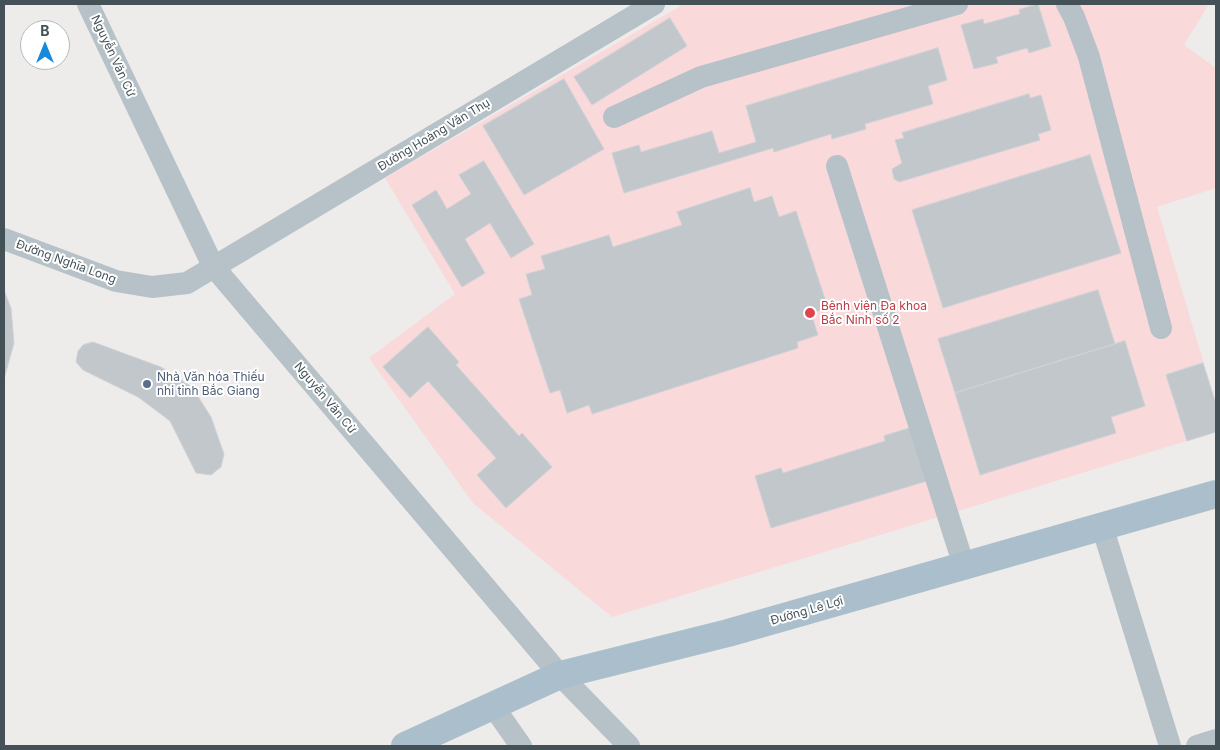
<!DOCTYPE html>
<meta charset="utf-8">
<style>
body{margin:0}
#map{position:relative;width:1220px;height:750px;overflow:hidden;background:#eeebeb;font-family:Inter,sans-serif}
canvas{display:block}
.frame{position:absolute;inset:0;border:5px solid #445258;pointer-events:none}
.north{position:absolute;left:20px;top:20px;width:50px;height:50px;box-sizing:border-box;background:#fff;border:1px solid #b4babc;border-radius:50%;rotate:0deg;font-size:14px;font-weight:700;line-height:20px;text-align:center;color:#445258}
.north::after{content:'';display:block;margin:auto;width:18px;height:22px;background:#1689dd;clip-path:polygon(50% 0,100% 100%,50% 72%,0 100%)}
</style>
<div id="map">
<canvas width="1220" height="750"></canvas>
<div class="frame"></div>
<div class="north">B</div>
</div>
<script>
const ctx = document.querySelector('canvas').getContext('2d');
ctx.lineJoin = 'round';
function fillPath(path, color) { ctx.fillStyle = color; ctx.fill(path, 'evenodd'); }
function trace(path, color, width, dash) { ctx.strokeStyle = color; ctx.lineWidth = width; ctx.lineCap = dash ? 'butt' : 'round'; ctx.setLineDash(dash || []); ctx.stroke(path); }
function write(font, color, halo, rows, align = 'center') {
  ctx.font = font + ' Inter,sans-serif'; ctx.lineWidth = 4; ctx.setLineDash([]); ctx.textBaseline = 'middle'; ctx.strokeStyle = halo; ctx.fillStyle = color; for (const [text, x, y, turn = 0] of rows) {
    ctx.save(); ctx.translate(x, y); ctx.rotate((+turn || 0) * Math.PI / 180); ctx.textAlign = isNaN(turn) ? turn : align; if (halo) ctx.strokeText(text, 0, 0); ctx.fillText(text, 0, 0); ctx.restore();
  }
}
const medical = new Path2D(`
 M684 4H1209L1184 45 1216 68V188L1157 207 1216 404V432L612 617 473 503 369 358 455 294 385 178Z`);
const building = new Path2D(`
 M1038 4 1051 46 1029 53 1027 48 996 57 998 63 974 69 961 25 983 19 984 24 1020 14 1019 10Z
 M670 18 687 46 592 105 574 77Z
 M938 48 947 80 928 86 933 104 865 124 866 129 832 139 831 134 774 152 773 148 624 193 612 153 639 145 641 152 712 131 719 153 756 142 746 106Z
 M564 79 604 149 524 195 483 126Z
 M1029 94 1030 98 1041 95 1051 130 1038 134 1040 140 899 182 894 179 892 169 902 163 895 140 904 138 902 133Z
 M1090 155 1121 253 943 308 912 210Z
 M484 161 534 244 511 258 490 223 465 239 485 273 462 287 412 205 436 190 447 209 471 194 459 175Z
 M750 188 754 202 772 196 779 217 796 211 828 308 811 313 818 335 797 342 798 348 592 414 589 405 567 413 560 390 550 393 519 299 532 295 526 274 545 269 541 256 609 235 613 247 682 225 677 212Z
 M4 290 11 308 14 343 4 379Z
 M1098 290 1115 344 955 393 938 339Z
 M428 327 459 362 456 365 519 436 522 433 552 467 506 508 477 475 496 458 428 381 410 398 383 367Z
 M1125 341 1145 406 1111 417 1116 433 980 475 955 393Z
 M93 342 161 367 192 387 211 417 224 454 221 467 211 475 196 473 170 421 138 397 83 370 76 362 78 351 83 345Z
 M1203 363 1216 404V432L1187 441 1166 375Z
 M910 428 927 481 771 528 755 476 781 468 783 473 885 441 884 436Z`);
const minor = new Path2D(`
 M88 4 213 266 560 675 629 746
 M1067 4 1074 17 1089 57 1161 328
 M614 117 701 77 957 4
 M837 166 964 566
 M4 239 116 281 152 287 187 283 654 4
 M1102 526 1170 746
 M493 706 521 746
 M1197 746 1216 740`);
const major = new Path2D(`
 M405 746 560 675 728 633 1216 494`);
const markers = [
 [810,313,6,"#e0444e"],
 [147,384,5,"#5c6f8a"]
];
const streetNames = [
 ["Nguyễn Văn Cừ",113,56,65],
 ["Đường Hoàng Văn Thụ",434,135,-31],
 ["Đường Nghĩa Long",66,262,20],
 ["Nguyễn Văn Cừ",325,398,50],
 ["Đường Lê Lợi",807,611,-16]
];
const healthNames = [
 ["Bệnh viện Đa khoa",821,306],
 ["Bắc Ninh số 2",821,320]
];
const serviceNames = [
 ["Nhà Văn hóa Thiếu",157,377],
 ["nhi tỉnh Bắc Giang",157,391]
];
fillPath(medical, '#fad9da');
fillPath(building, '#c2c7cb');
trace(building, '#cfd2d7', 1);
trace(minor, '#b6c2c8', 22);
trace(major, '#aabfcb', 28);
for (const [x, y, r, color] of markers) { const dot = new Path2D(); dot.arc(x, y, r, 0, 2 * Math.PI); ctx.fillStyle = color; ctx.fill(dot); trace(dot, '#fff', 2); }
write('12px', '#445258', '#fff', streetNames);
write('12px', '#be3a42', '#fff', healthNames, 'left');
write('12px', '#4e5e75', '#fff', serviceNames, 'left');
</script>
